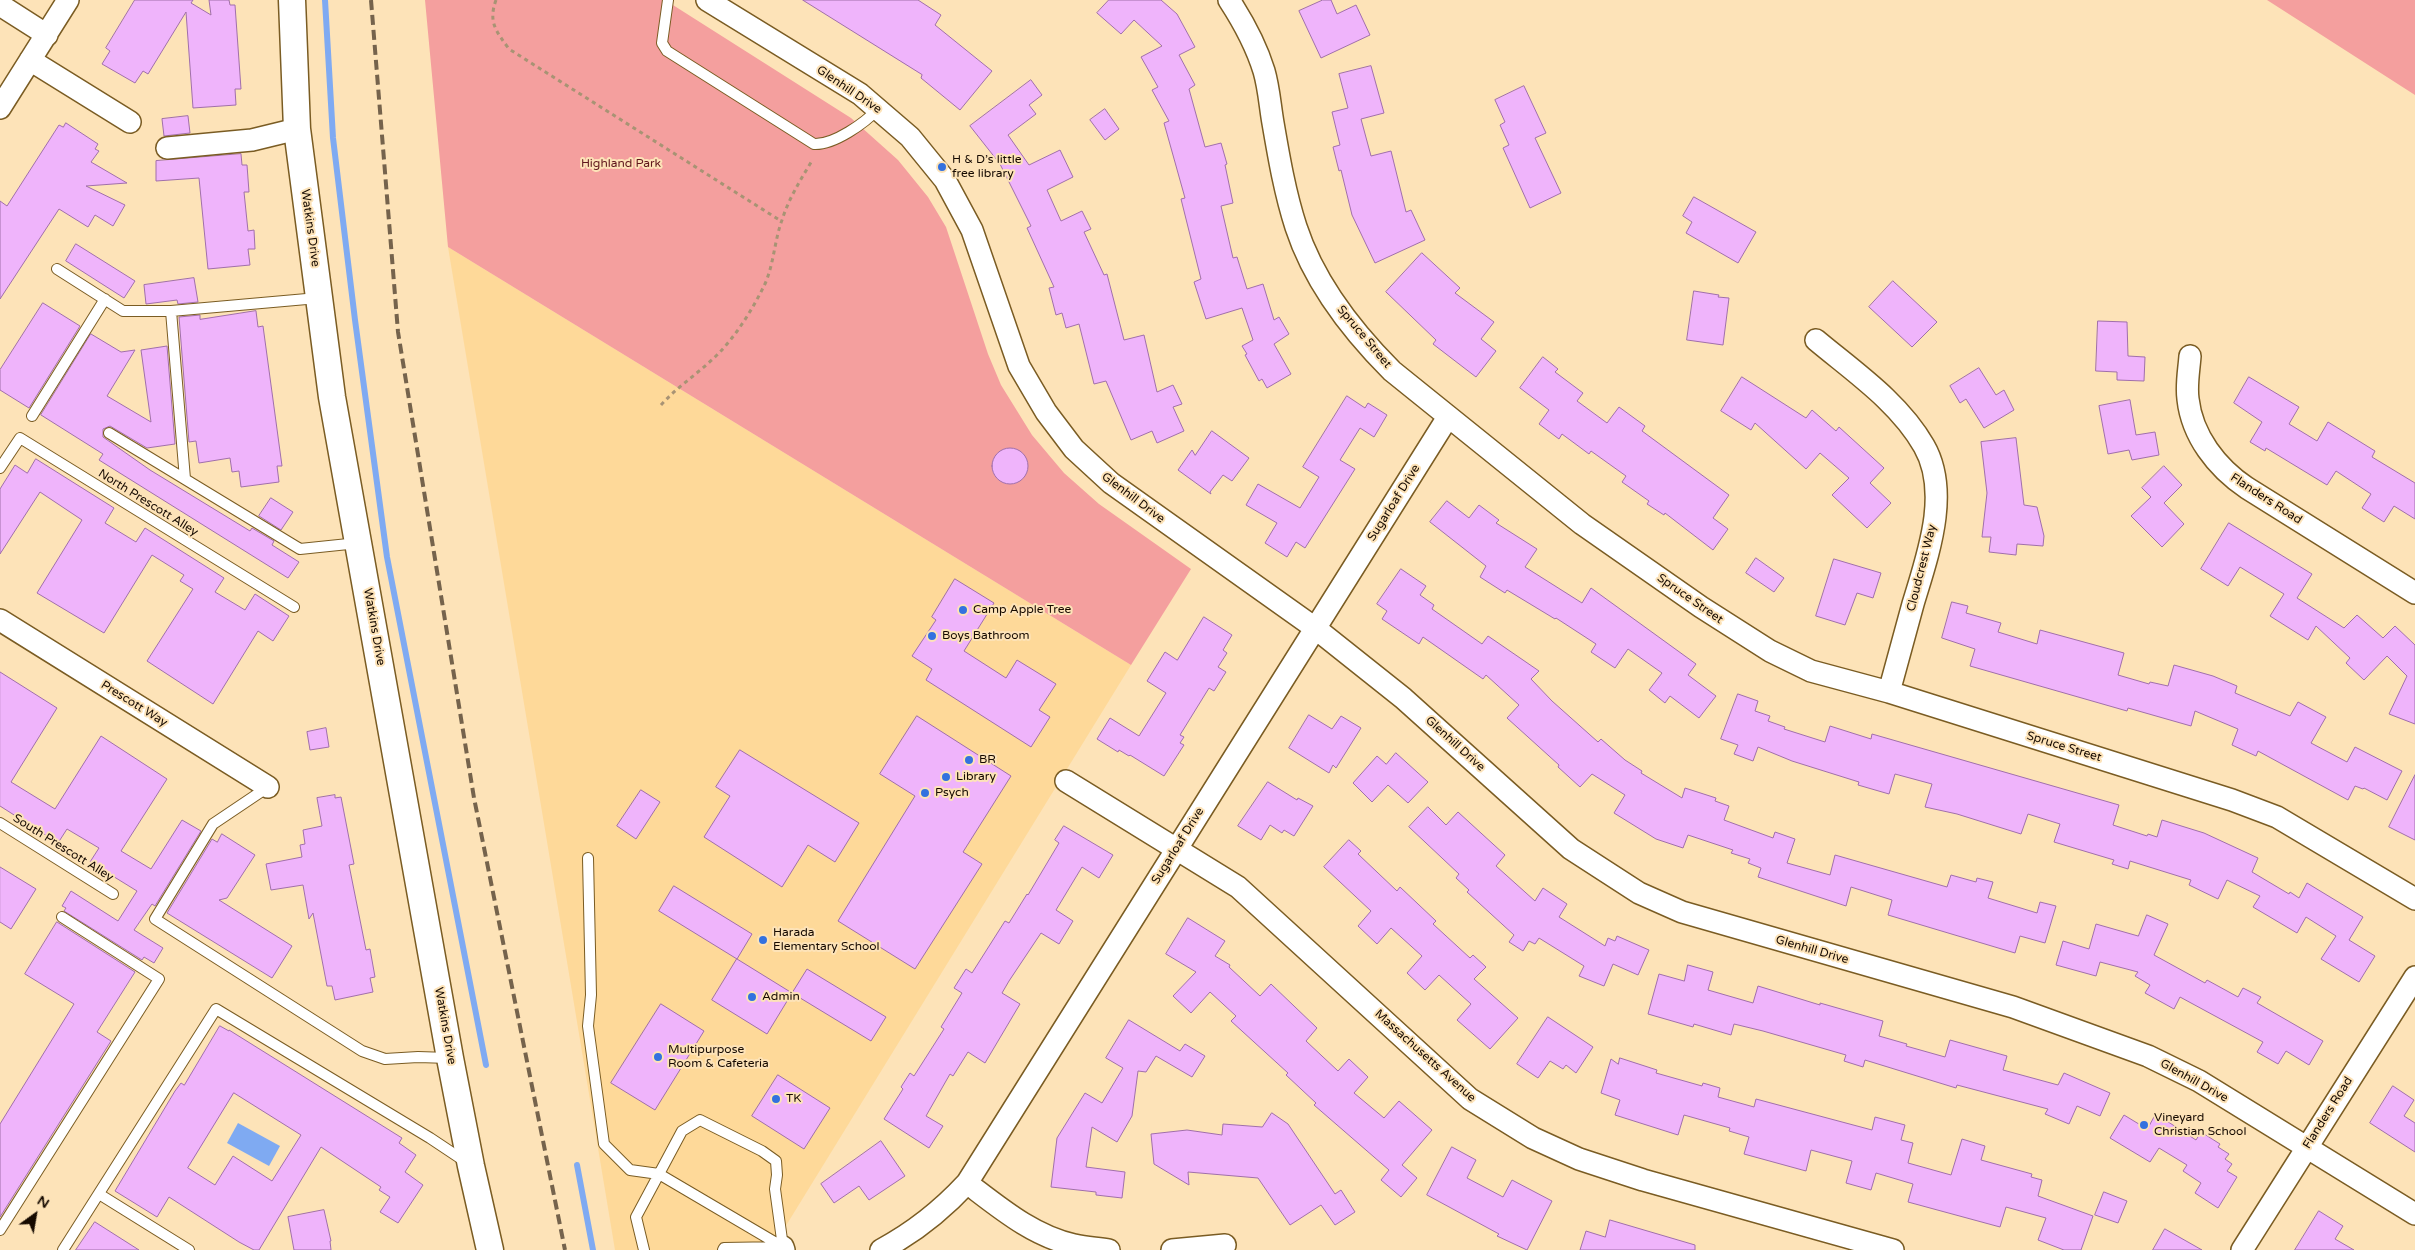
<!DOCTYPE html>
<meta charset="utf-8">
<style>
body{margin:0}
#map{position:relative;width:2415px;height:1250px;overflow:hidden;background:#fde3b8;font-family:"Varela Round",sans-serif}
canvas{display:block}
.north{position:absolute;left:10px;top:1190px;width:50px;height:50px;-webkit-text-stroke:4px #fde3b8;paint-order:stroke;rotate:32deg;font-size:14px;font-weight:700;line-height:20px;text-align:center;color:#160a00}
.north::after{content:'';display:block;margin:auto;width:18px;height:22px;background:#160a00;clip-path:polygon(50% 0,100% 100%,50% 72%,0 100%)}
</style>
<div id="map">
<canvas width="2415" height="1250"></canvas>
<div class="north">N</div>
</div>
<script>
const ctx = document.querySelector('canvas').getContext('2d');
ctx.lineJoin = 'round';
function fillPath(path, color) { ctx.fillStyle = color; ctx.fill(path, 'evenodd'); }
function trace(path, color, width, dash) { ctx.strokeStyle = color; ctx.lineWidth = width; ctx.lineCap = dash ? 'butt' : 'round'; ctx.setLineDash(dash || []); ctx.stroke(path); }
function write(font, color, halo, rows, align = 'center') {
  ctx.font = font + ' "Varela Round",sans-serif'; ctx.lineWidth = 4; ctx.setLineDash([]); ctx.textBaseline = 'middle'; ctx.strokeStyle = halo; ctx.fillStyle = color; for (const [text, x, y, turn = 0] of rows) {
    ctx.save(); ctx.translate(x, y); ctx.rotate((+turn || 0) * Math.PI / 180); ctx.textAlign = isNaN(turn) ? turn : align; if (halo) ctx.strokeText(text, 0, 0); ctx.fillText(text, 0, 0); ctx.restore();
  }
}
const built = new Path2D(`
 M448 247 1131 665 771 1250H615Z`);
const green = new Path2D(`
 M425 0H665L851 118 898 160 928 197 946 227 988 354 1001 385 1032 435 1064 473 1099 504 1191 569 1131 665 448 247Z
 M2267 0H2415V95Z`);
const water = new Path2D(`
 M238 1123 280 1146 269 1166 227 1143Z`);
const stream = new Path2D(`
 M325 0 333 138 355 320 387 557 486 1065
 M577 1165 593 1250`);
const building = new Path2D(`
 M135 0H193L191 3 211 15 209 0H229L230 5H235L241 89H235L236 105 193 108 186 12 148 74 143 71 135 83 102 64 110 51 106 48Z
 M803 0H918L941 15 935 25 992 71 960 110 921 78 922 75Z
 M1109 0H1161L1177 14 1195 47 1179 55 1195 85 1189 89 1205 147 1221 143 1227 164 1225 165 1233 203 1221 206 1233 258 1237 257 1247 289 1263 284 1274 320 1279 317 1289 334 1274 344 1291 374 1267 388 1262 379 1259 381 1245 355 1247 354 1242 346 1253 340 1242 308 1206 319 1194 282 1201 279 1181 199 1185 198 1164 123 1169 121 1152 90 1158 87 1141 57 1162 46 1134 20 1121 34 1097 13Z
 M1323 0H1331L1337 14 1356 5 1370 35 1321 58 1299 11Z
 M1371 66 1384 113 1361 119 1371 156 1391 151 1406 212 1411 210 1425 240 1375 263 1352 215 1341 170 1339 171 1333 147 1340 145 1332 112 1348 108 1339 74Z
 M1031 80 1042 95 1029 105 1036 114 1008 135 1029 165 1060 150 1073 177 1047 190 1061 221 1082 211 1091 229 1084 232 1104 275 1107 274 1124 340 1144 335 1157 392 1173 385 1182 404 1173 407 1184 431 1157 443 1152 431 1131 440 1106 381 1094 384 1079 324 1066 328 1062 313 1056 315 1049 288 1054 287 1027 228 1031 226 1000 164 970 126Z
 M1524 86 1546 133 1535 138 1561 193 1530 208 1503 148 1509 145 1500 125 1505 122 1495 100Z
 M1105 109 1119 129 1105 140 1090 120Z
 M188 116 190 133 164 136 162 119Z
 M66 123 98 144 95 149 99 151 91 162 127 183 86 186 125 205 113 226 95 215 88 227 59 209 0 299V201L7 206 59 125 63 127Z
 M241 154 242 165H247L249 192H244L248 231 254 230 255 249H248L250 265 208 269 199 178 156 181V161Z
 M1694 197 1756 232 1738 263 1686 233 1692 222 1683 216Z
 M76 244 135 281 124 298 66 261Z
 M1422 253 1460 288 1455 293 1494 322 1481 339 1496 351 1476 377 1433 344 1436 340 1386 292Z
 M194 278 198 302 178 304 177 300 146 304 144 285Z
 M1893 281 1937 322 1912 347 1869 307Z
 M1694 291 1719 295 1718 297 1729 298 1723 345 1687 340Z
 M43 303 80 326 29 408 0 390V370Z
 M256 311 258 327 263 326 282 466H277L279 482 241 487 239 471 232 472 230 458 199 463 196 441 189 442 179 317 200 315V319Z
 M2098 321 2127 322 2128 356 2145 357 2144 381 2117 380V372L2096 371Z
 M91 334 121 352 135 350 107 396 151 422 141 350 167 346 175 444 147 448 110 426 103 429V437L150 470 250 531 252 528 274 541 272 545 299 562 288 578 99 460 103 454 41 415Z
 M1543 357 1558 369 1555 372 1583 393 1577 401 1607 423 1619 407 1645 426 1642 431 1729 495 1713 518 1728 529 1713 550 1665 513 1664 515 1647 504 1649 501 1622 482 1626 476 1591 451 1589 454 1562 434 1559 439 1539 424 1549 410 1520 388Z
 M1979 368 1996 395 2004 390 2014 410 1984 428 1966 399 1960 403 1950 386Z
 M1742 377 1806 418 1812 410 1836 431 1839 427 1884 468 1870 483 1891 503 1867 528 1832 495 1849 478 1820 453 1806 469 1755 423 1751 430 1721 411Z
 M2249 377 2299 407 2289 424 2317 441 2328 422 2375 451 2372 457 2415 483V519L2394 506 2384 522 2362 508 2371 494 2336 471 2327 485 2266 448 2265 451 2250 442 2262 422 2234 403Z
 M1347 396 1365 408 1368 403 1387 415 1374 437 1360 428 1340 460 1355 469 1305 548 1296 542 1287 557 1265 543 1277 523 1246 505 1258 484 1300 508 1319 477 1303 467Z
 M2130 400 2136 435 2155 432 2159 455 2132 460 2129 450 2108 454 2099 406Z
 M1212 431 1249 458 1232 481 1223 475 1210 492 1211 494 1178 470 1192 450 1195 455Z
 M2016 438 2024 505 2037 507 2044 536 2043 546 2017 544 2016 555 1989 552 1991 537H1982L1987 493 1981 442Z
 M992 466a18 18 0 1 1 36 0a18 18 0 1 1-36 0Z
 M36 459 114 508 105 523 136 542 145 528 224 578 215 592 245 610 255 594 289 616 273 641 258 631 213 704 147 661 193 589 180 581 184 575 152 555 104 633 37 593 82 520 40 492 0 554V489L15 465 27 473Z
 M2164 466 2182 485 2164 503 2184 524 2162 547 2131 516 2151 497 2142 488Z
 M271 498 293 512 281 530 259 516Z
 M1447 501 1469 518 1479 505 1499 520 1496 523 1537 549 1525 567 1582 603 1591 588 1696 664 1688 675 1716 696 1699 718 1670 696 1665 703 1649 690 1662 673 1628 649 1615 668 1591 652 1596 644 1556 618 1555 619 1507 590 1505 593 1480 577 1486 566 1430 522Z
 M2229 523 2312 574 2297 598 2344 628 2357 615 2383 638 2395 626 2415 645V724L2389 714 2407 676 2387 656 2364 680 2346 663 2350 658 2316 626 2308 640 2270 616 2284 594 2240 567 2228 586 2201 569Z
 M1756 558 1784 578 1774 592 1746 573Z
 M1834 559 1881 573 1873 598 1857 593 1845 625 1816 616Z
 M1401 569 1426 586 1420 595 1434 605 1432 609 1482 644 1488 636 1539 671 1531 679 1552 701 1598 742 1601 739 1625 760 1642 771 1641 773 1682 798 1685 788 1716 798 1715 801 1729 806 1724 820 1773 838 1775 832 1795 839 1787 863 1830 875 1835 855 1947 887 1951 875 1976 882 1977 878 1993 882 1988 898 2037 913 2040 902 2056 906 2045 943 2020 936 2015 953 1888 915 1892 900 1851 887 1846 906 1758 877 1761 868 1748 863 1750 859 1731 853 1733 850 1688 835 1683 848 1656 839 1614 813 1625 795 1592 774 1580 787 1558 767 1559 765 1507 718 1519 705 1486 675 1483 679 1423 637 1419 644 1382 619 1387 611 1377 604Z
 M955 579 994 603 964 651 1006 678 1017 660 1056 684 1039 710 1050 717 1031 747 926 680 932 669 912 656 936 620 932 617Z
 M1952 602 1968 606 1966 613 2001 623 1998 632 2037 644 2040 630 2124 653 2118 675 2149 684 2150 682 2168 686 2174 665 2213 676 2237 686 2235 693 2290 716 2298 702 2326 717 2311 743 2347 762 2355 747 2402 771 2387 800 2364 788 2363 789 2355 786 2348 800 2258 751 2256 756 2232 745 2238 729 2195 711 2191 726 2128 708 2127 711 1970 666 1975 649 1942 638Z
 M1204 617 1232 635 1223 650 1227 653 1218 667 1226 672 1214 691 1209 688 1180 735 1184 737 1180 743 1184 745 1164 776 1130 755 1129 756 1119 750 1118 752 1097 739 1110 718 1139 736 1166 693 1147 681 1165 652 1177 660Z
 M0 672 57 708 11 782 55 809 101 736 167 779 121 851 151 869 182 820 201 831 155 906 152 904 134 930 163 948 154 963 144 957 142 960 64 911 66 908 62 906 71 891 118 921 137 891 90 862 99 848 67 829 58 843 0 806Z
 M1738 694 1758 701 1755 711 1770 716 1768 721 1785 727 1784 729 1825 742 1830 726 1871 739 1872 734 2119 805 2113 825 2147 836 2148 834 2157 837 2162 820 2204 833 2258 858 2252 872 2289 894 2290 892 2299 898 2307 883 2363 917 2349 940 2375 956 2359 982 2321 959 2336 936 2306 917 2297 933 2253 907 2260 896 2227 880 2218 899 2189 885 2191 880 2130 861 2128 869 2112 864 2114 860 2054 842 2060 824 2028 814 2021 834 1957 814 1925 807 1932 784 1895 774 1889 794 1858 785 1859 782 1792 761 1758 747 1753 761 1734 754 1738 745 1721 739Z
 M1309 715 1332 729 1341 716 1361 728 1336 768 1333 765 1329 773 1289 748Z
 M917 716 1011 776 963 852 982 864 915 969 838 921 915 796 880 774Z
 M326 728 329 747 310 750 307 732Z
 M740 750 859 823 835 862 808 845 782 887 704 837 730 796 716 787Z
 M1396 753 1428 782 1408 803 1388 785 1372 802 1353 783 1377 756 1386 764Z
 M2415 775V840L2389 827Z
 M1268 782 1297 800 1298 798 1313 806 1294 836 1284 830 1282 833 1270 825 1261 840 1238 826Z
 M641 790 660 802 636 839 617 826Z
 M335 795V798L341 797 354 864 349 865 366 950 370 949 375 977 370 978 373 992 335 1000 332 986H327L313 913 309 919 303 885 271 890 266 864 302 857 300 845 305 844 303 830 322 826 317 798Z
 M1428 807 1446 825 1458 812 1505 855 1496 866 1535 901 1543 888 1567 904 1559 917 1605 946 1608 938 1615 941 1617 936 1649 950 1638 975 1613 964 1604 986 1579 976 1584 966 1539 938 1535 944 1529 941 1523 951 1509 942 1514 935 1467 892 1469 890 1456 878 1459 874 1409 827Z
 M1064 826 1113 855 1099 878 1082 867 1056 910 1073 921 1059 944 1041 933 1009 981 1002 993 1020 1004 985 1063 968 1052 953 1076 950 1074 926 1116 943 1126 929 1148 884 1119 903 1089 901 1087 910 1073 914 1076 944 1029 941 1027 962 993 954 988 966 969 972 973 1005 921 1009 923 1027 894 1028 895 1059 843 1055 840Z
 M222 834 255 855 227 898 219 900 292 946 272 978 167 913 212 839 217 842Z
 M1349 840 1361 851 1358 854 1397 891 1400 887 1436 921 1433 924 1470 958 1473 955 1486 967 1474 979 1518 1018 1490 1049 1457 1020 1471 1004 1439 975 1425 990 1407 973 1422 956 1391 928 1377 944 1358 926 1371 911 1324 867Z
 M0 867 36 889 11 929 0 922Z
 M674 886 752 934 737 959 659 911Z
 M2147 915 2168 924 2154 955 2205 983 2207 980 2238 997 2243 988 2261 997 2257 1003 2323 1041 2309 1065 2286 1051 2278 1064 2257 1052 2263 1042 2180 997 2174 1009 2145 993 2150 985 2135 976 2138 972 2100 962 2096 976 2056 965 2063 941 2089 949 2096 924 2138 936Z
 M1188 918 1225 941 1215 956 1230 965 1229 967 1260 996 1271 984 1317 1028 1306 1041 1338 1071 1349 1059 1368 1077 1354 1093 1384 1118 1399 1101 1432 1130 1402 1165 1417 1178 1401 1197 1381 1180 1389 1170 1314 1105 1316 1103 1286 1075 1288 1073 1231 1021 1236 1016 1210 992 1191 1013 1173 996 1196 972 1166 954Z
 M57 922 135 972 97 1032 111 1041 0 1217V1124L74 1004 25 974Z
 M737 959 792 993 807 969 886 1017 871 1041 792 993 767 1034 712 1000Z
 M1688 965 1713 972 1708 990 1753 1003 1758 986 1820 1005V1003L1883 1021 1879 1036 1907 1044 1906 1046 1945 1057 1950 1040 2007 1056 2003 1070 2058 1085 2064 1073 2110 1093 2100 1116 2077 1106 2069 1124 2045 1114 2048 1109 1957 1085 1956 1088 1865 1060 1863 1067 1844 1061 1846 1055 1763 1031 1734 1024 1731 1035 1694 1024 1693 1027 1648 1014 1659 974 1684 981Z
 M661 1004 704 1031 655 1110 611 1083Z
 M1548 1017 1593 1047 1576 1073 1566 1065 1563 1069 1550 1061 1538 1078 1517 1064Z
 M1129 1020 1180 1051 1185 1044 1205 1056 1192 1077 1156 1056 1146 1072 1138 1071 1132 1116 1117 1142 1092 1127 1086 1167 1125 1172 1122 1198 1096 1195V1192L1051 1187 1057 1138 1085 1093 1102 1103 1123 1068 1106 1058Z
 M220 1026 229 1031V1030L402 1138 399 1143 416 1155 405 1172 423 1185 398 1223 380 1212 390 1197 379 1190 381 1187 321 1147 259 1250H254L239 1242 169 1197 157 1217 115 1191 175 1091 181 1083 184 1085ZM234 1093 301 1135 272 1181 233 1156 215 1185 188 1168Z
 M1620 1058 1657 1070 1656 1073 1702 1086 1703 1083 1720 1088 1718 1097 1754 1107 1756 1099 1872 1130 1875 1117 1905 1125 1901 1140 1913 1143 1908 1163 1951 1175 1962 1139 1985 1146 1981 1160 2032 1174 2031 1177 2042 1180 2038 1196 2093 1216 2081 1250H2064L2038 1240 2046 1218 2006 1207 2000 1227 1908 1202 1913 1184 1876 1173 1871 1190 1846 1183 1852 1161 1811 1150 1806 1171 1744 1154 1749 1137 1729 1131 1730 1128 1684 1115 1678 1135 1615 1115 1620 1100 1601 1093 1611 1059 1618 1064Z
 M778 1075 830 1108 804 1149 752 1116Z
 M2393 1086 2414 1100 2404 1116 2415 1123V1152L2370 1123Z
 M1272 1113 1288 1124 1335 1194 1341 1190 1355 1212 1335 1225 1321 1205 1290 1225 1258 1178 1188 1172 1189 1185 1154 1164 1151 1134 1187 1130 1222 1135 1223 1124 1262 1127Z
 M2156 1114 2196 1140 2201 1132 2220 1144 2218 1147 2229 1154 2225 1159 2232 1164 2227 1171 2237 1177 2218 1208 2195 1193 2201 1183 2183 1171 2187 1165 2159 1148 2150 1162 2110 1138 2124 1115 2147 1129Z
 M881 1141 905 1176 869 1200 859 1186 834 1203 821 1184Z
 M1452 1147 1476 1160 1467 1178 1503 1197 1512 1180 1552 1201 1527 1250 1497 1236 1499 1234 1427 1195Z
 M2104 1192 2127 1201 2118 1223 2095 1215Z
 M324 1210 331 1241H330L331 1250H294L288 1217Z
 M2319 1211 2343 1226 2335 1239 2354 1250H2295Z
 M1610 1220 1695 1245V1250H1580L1586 1231 1605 1237Z
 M95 1222 139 1250H76Z
 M2165 1229 2202 1250H2153Z`);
const path = new Path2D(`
 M496 0C488 22 496 31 509 49L781 221
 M661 405C678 386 699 373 717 355 736 336 752 310 764 286 774 265 774 242 782 220 789 198 801 179 813 159`);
const service = new Path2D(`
 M668 0 662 43 667 51 814 144C834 145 865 123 879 108
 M57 269 123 311H171L318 298
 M171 311 185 479
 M32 416 105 299
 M109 433 300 549 358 543
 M0 468 20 438 294 607
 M268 787 213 824 155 919 362 1051 385 1059 418 1057 449 1058
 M0 823 113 894
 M588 858 591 995 588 1026 604 1144 630 1170 659 1174 783 1247
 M99 1194 189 1250
 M0 1230 159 979 62 917
 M63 1250 216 1009 430 1138 466 1162
 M644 1250 636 1217 682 1131 700 1120 762 1151 776 1161 777 1175 775 1189 783 1247
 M723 1250 724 1248 782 1247`);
const minor = new Path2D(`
 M707 0 860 94 910 137 945 180 972 230 1019 366 1046 412 1074 449 1111 483 1315 628 1403 698 1571 849 1639 893 1682 912 2013 1007 2148 1056 2199 1081 2415 1214
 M1229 0C1244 23 1256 45 1264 71 1269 88 1270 106 1273 123 1279 158 1285 193 1296 227 1314 282 1351 330 1392 371L1582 524 1701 607 1770 651 1811 671 1889 692 2232 800 2277 817 2415 899
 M0 5 47 35
 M30 60 130 122
 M0 108 68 0
 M167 148 252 140 297 129
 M1816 340C1853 371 1899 402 1924 446 1951 493 1927 557 1913 604 1905 634 1897 663 1889 692
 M2190 356C2189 370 2186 385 2188 399 2192 436 2217 468 2247 488L2415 593
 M0 620 268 787
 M1066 781 1238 887 1470 1099 1533 1138 1579 1159 1643 1180 1893 1250
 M967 1183C1000 1208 1033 1236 1074 1245 1086 1248 1098 1248 1109 1250
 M783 1247 784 1250
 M881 1250C913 1233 942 1210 967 1183L1448 417
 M1172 1250 1225 1245
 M2242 1250 2415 977`);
const tertiary = new Path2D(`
 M292 0 297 129 332 397 450 1058 471 1166 490 1250`);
const rail = new Path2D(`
 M371 0 398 332 474 798 565 1250`);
const markers = [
 [942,167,5,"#3371df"],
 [963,610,5,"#3371df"],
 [932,636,5,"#3371df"],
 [969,760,5,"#3371df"],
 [946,777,5,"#3371df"],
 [925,793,5,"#3371df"],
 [763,940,5,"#3371df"],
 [752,997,5,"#3371df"],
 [658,1057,5,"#3371df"],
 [776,1099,5,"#3371df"],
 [2144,1125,5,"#3371df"]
];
const streetNames = [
 ["Glenhill Drive",849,90,34],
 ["Watkins Drive",310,228,82],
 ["Spruce Street",1364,337,50],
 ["Glenhill Drive",1133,498,37],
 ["Flanders Road",2266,499,33],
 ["North Prescott Alley",148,503,32],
 ["Sugarloaf Drive",1394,503,-58],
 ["Cloudcrest Way",1922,568,-76],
 ["Spruce Street",1690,599,35],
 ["Watkins Drive",374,627,80],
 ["Prescott Way",134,704,32],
 ["Glenhill Drive",1455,744,42],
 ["Spruce Street",2064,747,17],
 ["Sugarloaf Drive",1178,846,-58],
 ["South Prescott Alley",63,848,32],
 ["Glenhill Drive",1812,950,16],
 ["Watkins Drive",445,1026,80],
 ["Massachusetts Avenue",1425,1056,42],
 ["Glenhill Drive",2194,1081,29],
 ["Flanders Road",2328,1113,-58]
];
const poiNames = [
 ["H & D’s little",952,160],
 ["free library",952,174],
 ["Camp Apple Tree",973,610],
 ["Boys Bathroom",942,636],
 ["BR",979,760],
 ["Library",956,777],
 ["Psych",935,793],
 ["Harada",773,933],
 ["Elementary School",773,947],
 ["Admin",762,997],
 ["Multipurpose",668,1050],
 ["Room & Cafeteria",668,1064],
 ["TK",786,1099],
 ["Vineyard",2154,1118],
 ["Christian School",2154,1132]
];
const parkNames = [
 ["Highland Park",621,164]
];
fillPath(built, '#fed999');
fillPath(green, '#f49f9e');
fillPath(water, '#7faaf2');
trace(stream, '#7faaf2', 6);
fillPath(building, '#efb4fb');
trace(building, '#a06faa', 1);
trace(service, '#7a5c23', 12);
trace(minor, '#7a5c23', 24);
trace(tertiary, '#7a5c23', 29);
trace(path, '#a89374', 3, [4, 4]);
trace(service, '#fff', 10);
trace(minor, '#fff', 21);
trace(tertiary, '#fff', 26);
trace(rail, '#75634c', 4, [10, 5]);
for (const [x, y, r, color] of markers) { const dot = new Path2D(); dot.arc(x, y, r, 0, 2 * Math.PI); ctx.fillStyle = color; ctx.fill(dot); trace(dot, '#fde3b8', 2); }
write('12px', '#160a00', '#fde3b8', streetNames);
write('12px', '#160a00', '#fde3b8', poiNames, 'left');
write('12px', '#60171d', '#fde3b8', parkNames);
</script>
